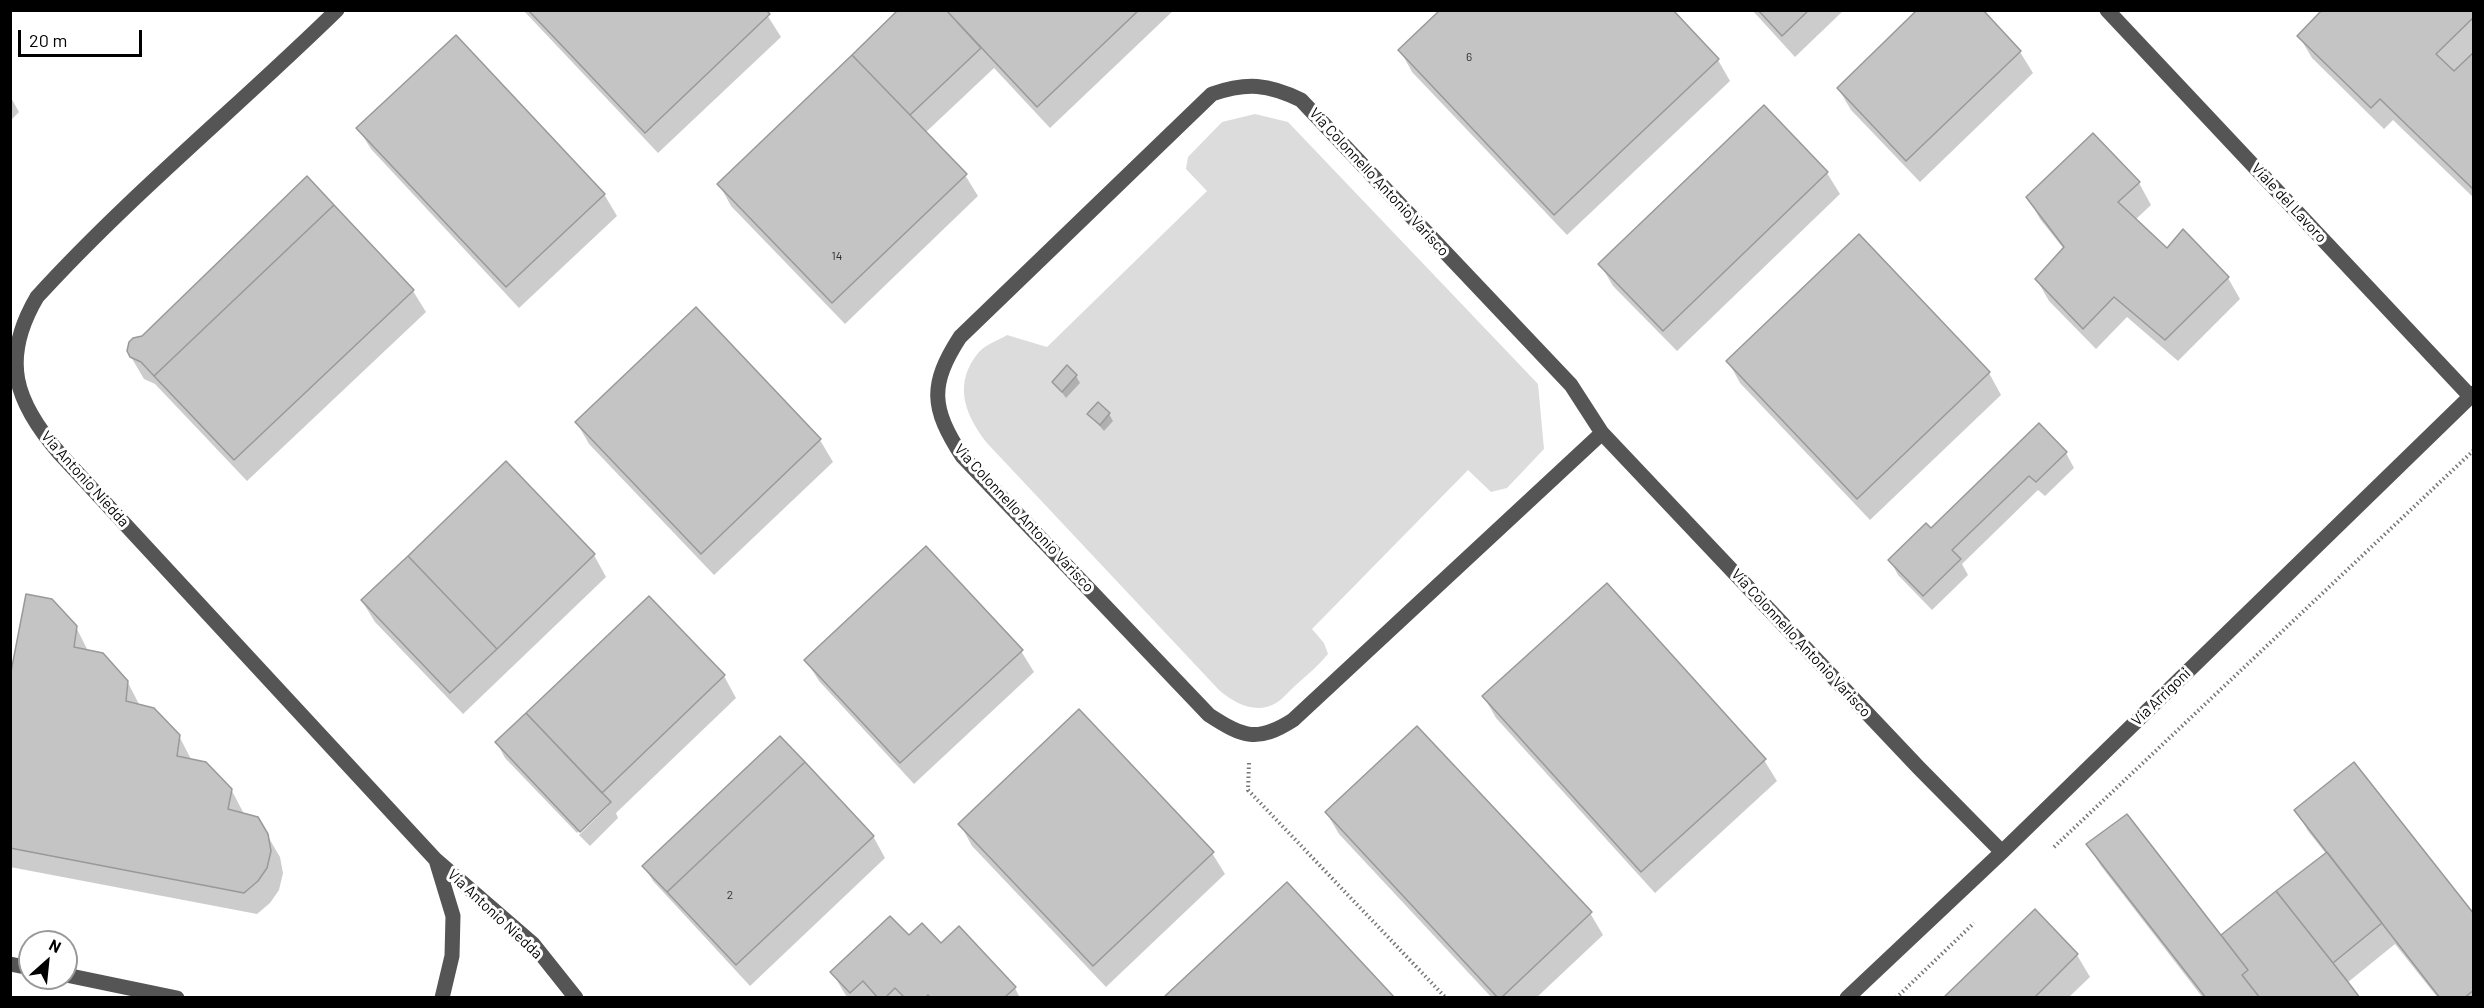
<!DOCTYPE html>
<style>
body{margin:0}
#map{position:relative;width:2484px;height:1008px;overflow:hidden;background:#fff;font-family:Barlow,sans-serif}
canvas{display:block}
.frame{position:absolute;inset:0;border:12px solid #000;pointer-events:none}
.north{position:absolute;left:18px;top:930px;width:60px;height:60px;box-sizing:border-box;background:#fff;border:2px solid #999;border-radius:50%;rotate:27deg;font-size:16px;font-weight:700;line-height:24px;text-align:center;color:#000}
.north::after{content:'';display:block;margin:auto;width:21px;height:27px;background:#000;clip-path:polygon(50% 0,100% 100%,50% 72%,0 100%)}
.scale{position:absolute;left:18px;top:30px;width:124px;height:27px;box-sizing:border-box;border:3px solid #000;border-top:0;padding-left:8px;font-size:18px;line-height:21px;white-space:nowrap;color:#000;-webkit-text-stroke:4px #fff;paint-order:stroke}
</style>
<div id="map">
<canvas width="2484" height="1008"></canvas>
<div class="frame"></div>
<div class="north">N</div>
<div class="scale">20 m</div>
</div>
<script>
const ctx = document.querySelector('canvas').getContext('2d');
ctx.lineJoin = 'round';
function fillPath(path, color) { ctx.fillStyle = color; ctx.fill(path, 'evenodd'); }
function trace(path, color, width, dash) { ctx.strokeStyle = color; ctx.lineWidth = width; ctx.lineCap = dash ? 'butt' : 'round'; ctx.setLineDash(dash || []); ctx.stroke(path); }
function write(font, color, halo, rows, align = 'center') {
  ctx.font = font + ' Barlow,sans-serif'; ctx.lineWidth = 6; ctx.setLineDash([]); ctx.textBaseline = 'middle'; ctx.strokeStyle = halo; ctx.fillStyle = color; for (const [text, x, y, turn = 0] of rows) {
    ctx.save(); ctx.translate(x, y); ctx.rotate((+turn || 0) * Math.PI / 180); ctx.textAlign = isNaN(turn) ? turn : align; if (halo) ctx.strokeText(text, 0, 0); ctx.fillText(text, 0, 0); ctx.restore();
  }
}
const green = new Path2D(`
 M1255 114 1288 122 1538 384 1544 449 1507 488 1491 492 1468 470 1312 629 1324 643 1328 654C1319 665 1308 674 1297 684 1290 690 1283 699 1276 703 1256 715 1234 703 1219 690L986 442C964 413 953 383 979 352 985 345 999 340 1007 335L1047 347 1207 191 1186 169 1188 157 1222 122Z`);
const shadow = new Path2D(`
 M523 10H764L781 37 658 153Z
 M901 10H1174L1050 128 994 68 925 133 965 175 978 196 845 324 731 206 719 184Z
 M1752 10H1844L1795 57Z
 M2474 10V198L2393 120 2384 129 2312 58 2299 36Z
 M1400 50 1718 60 1730 81 1567 235 1412 72Z
 M2020 52 2033 73 1920 182 1851 110 1838 88Z
 M10 96 19 112 10 121Z
 M358 128 604 194 617 216 519 308 371 149Z
 M2093 135 2139 183 2151 205 2135 220 2167 250 2228 278 2240 299 2178 361 2127 317 2096 349 2049 301 2037 280 2064 249 2040 219 2028 197Z
 M1827 173 1840 194 1677 351 1613 286 1600 264Z
 M413 291 426 312 247 481 155 384 144 379 131 357Z
 M696 310 820 440 833 462 714 575 589 444 577 423Z
 M1728 361 1989 373 2001 395 1870 520 1740 383Z
 M1076 376 1080 383 1066 398 1054 382Z
 M1089 414H1109L1113 421 1104 431Z
 M2066 453 2074 468 2045 496 2038 490 1962 564 1968 575 1932 610 1898 575 1890 560 1931 530Z
 M506 463 594 555 606 577 463 714 375 622 362 601Z
 M649 598 724 676 736 698 616 813 618 818 590 846 579 835 608 806 606 804 577 833 505 758 497 743Z
 M76 627 88 651 127 681 140 706 179 736 192 761 231 789 243 812V815L257 818 280 857 283 873 279 890 270 903 257 914 10 867V685Z
 M1021 651 1034 672 914 784 819 681 806 660Z
 M1484 697 1764 760 1777 781 1655 893 1496 718Z
 M2296 810 2474 917V998H2438L2395 944 2347 983 2358 998H2203L2101 866 2088 845 2220 937 2327 855 2308 831Z
 M1326 812 1590 913 1603 935 1536 998H1492L1339 834Z
 M960 824 1212 853 1225 874 1106 987 972 846Z
 M873 836 885 858 750 986 653 881 644 866Z
 M2035 911 2077 955 2090 977 2068 998H1946Z
 M909 937 941 945 1015 988 1020 998H848L845 994 832 972Z`);
const building = new Path2D(`
 M528 10H766L770 14 645 133Z
 M898 10H946L981 48 910 115 852 55Z
 M946 10H1139L1037 107Z
 M1440 10H1673L1719 59 1554 215 1398 50Z
 M1758 10H1809L1782 36Z
 M1917 10H1983L2021 51 1906 161 1837 88Z
 M2322 10H2474V17L2436 54 2454 71 2474 52V190L2380 99 2371 108 2297 36Z
 M456 35 605 194 506 287 356 128Z
 M852 55 967 174 832 303 717 184Z
 M1764 105 1828 172 1663 331 1598 264Z
 M2093 133 2140 182 2118 202 2167 248 2183 229 2229 277 2165 340 2114 297 2083 329 2035 279 2064 247 2026 197Z
 M307 176 334 205 154 376 141 362 130 357 127 351 129 342 133 338 142 336Z
 M334 205 414 290 234 460 154 376Z
 M1859 234 1990 372 1857 499 1726 361Z
 M696 307 821 439 701 554 575 422Z
 M1067 365 1077 375 1062 392 1052 382Z
 M1098 402 1110 413 1100 425 1087 414Z
 M2039 423 2067 452 2036 482 2029 476 1952 550 1961 559 1923 596 1888 560 1926 523 1931 528Z
 M506 461 595 554 497 649 408 556Z
 M926 546 1023 650 900 763 804 660Z
 M408 556 497 649 450 693 361 600Z
 M1607 583 1766 759 1641 872 1482 696Z
 M26 594 52 599 77 626 74 647 103 653 128 681 126 701 154 708 180 735 177 756 206 762 232 789 228 809 258 817 268 834 271 851 267 868 258 881 244 893 10 848V677Z
 M649 596 725 675 602 793 526 713Z
 M1079 709 1214 852 1093 966 958 824Z
 M526 713 611 802 580 832 495 742Z
 M1417 726 1592 912 1501 998H1498L1325 812Z
 M780 736 805 762 667 892 642 866Z
 M805 762 874 836 736 965 667 892Z
 M2354 762 2474 914V990L2464 998H2440L2294 810Z
 M2127 814 2248 970 2242 975 2260 998H2206L2086 844Z
 M2327 852 2382 923 2333 963 2276 891Z
 M1287 882 1395 998H1167L1165 996Z
 M2276 891 2348 982 2360 998H2260L2242 975 2248 970 2221 935Z
 M2035 909 2078 954 2034 998H1943Z
 M890 916 909 935 922 923 941 943 959 926 1016 987 1004 998H930L928 995 925 998H905L895 988 885 998H878L863 981 850 993 830 972Z`);
const path = new Path2D(`
 M1249 763 1248 790 1446 998
 M2054 847 2474 450
 M1896 998 1974 923`);
const minor = new Path2D(`
 M337 10C238 107 130 195 37 297 0 360 15 402 60 454L436 860 533 944 576 998
 M2107 10 2470 396
 M1602 433 1293 720C1257 743 1243 737 1209 715L962 456C931 408 929 385 960 337L1212 94C1247 82 1268 84 1301 100L1571 385 1602 433 1919 768 2002 852
 M436 860 453 916 452 956 442 998
 M10 964 30 968
 M66 975 177 998
 M1847 998 2002 852 2474 393`);
const numberNames = [
 ["6",1469,57],
 ["14",837,256],
 ["2",730,895]
];
const streetNames = [
 ["Via Colonnello Antonio Varisco",1379,182,47],
 ["Viale del Lavoro",2289,203,47],
 ["Via Antonio Niedda",85,479,48],
 ["Via Colonnello Antonio Varisco",1024,518,47],
 ["Via Colonnello Antonio Varisco",1801,643,47],
 ["Via Arrigoni",2161,697,-44],
 ["Via Antonio Niedda",495,914,43]
];
fillPath(green, '#dcdcdc');
fillPath(shadow, '#0003');
fillPath(building, '#c4c4c4');
trace(building, '#999', 1.5);
trace(path, '#777', 4, [1.5, 3]);
trace(minor, '#555', 15);
write('12px', '#313131', null, numberNames);
write('15px', '#000', '#fff', streetNames);
</script>
